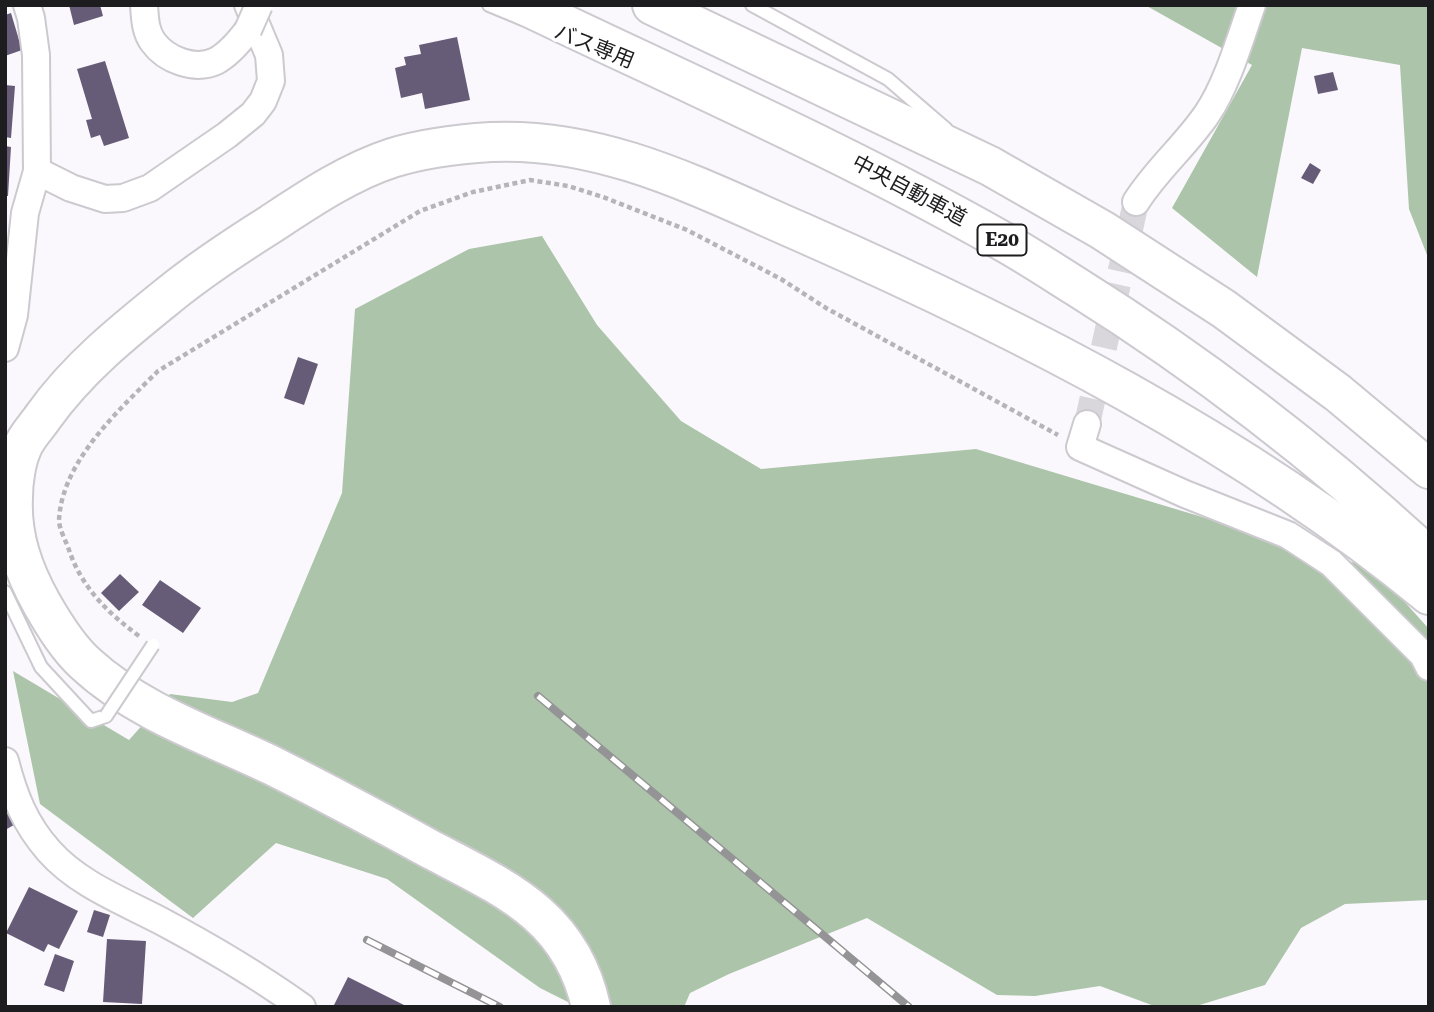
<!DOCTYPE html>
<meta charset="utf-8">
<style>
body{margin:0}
#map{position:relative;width:1434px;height:1012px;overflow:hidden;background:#faf8fd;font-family:"Roboto Serif",serif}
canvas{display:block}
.frame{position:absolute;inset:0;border:7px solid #1d1c1e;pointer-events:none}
</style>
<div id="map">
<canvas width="1434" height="1012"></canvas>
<div class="frame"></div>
</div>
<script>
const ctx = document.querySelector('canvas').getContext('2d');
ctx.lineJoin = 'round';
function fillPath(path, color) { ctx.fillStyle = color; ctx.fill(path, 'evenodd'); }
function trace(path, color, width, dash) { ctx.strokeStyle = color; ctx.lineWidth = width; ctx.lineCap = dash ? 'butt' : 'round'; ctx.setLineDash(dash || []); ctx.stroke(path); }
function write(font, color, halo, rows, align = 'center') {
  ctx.font = font + ' "Roboto Serif","Noto Sans JP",serif'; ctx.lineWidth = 7; ctx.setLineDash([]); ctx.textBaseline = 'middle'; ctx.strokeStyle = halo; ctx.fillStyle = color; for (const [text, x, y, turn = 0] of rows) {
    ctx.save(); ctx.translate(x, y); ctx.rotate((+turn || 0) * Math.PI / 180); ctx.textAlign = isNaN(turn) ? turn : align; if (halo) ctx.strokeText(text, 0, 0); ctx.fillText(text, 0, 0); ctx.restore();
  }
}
const forest = new Path2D(`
 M1145 5H1429V260L1409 209 1400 65 1302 48 1257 277 1172 208 1252 65Z
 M542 236 597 325 681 421 761 469 976 449 1375 569 1429 629V900L1345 904 1301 928 1265 985 1193 1007H1157L1100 986 1035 996 997 995 867 918 729 974 690 993 684 1007H578L540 988 387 879 276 843 193 918 40 804 13 671 129 740 170 694 232 702 258 693 342 493 355 309 469 249Z`);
const building = new Path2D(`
 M69 5H100L103 16 74 25Z
 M11 13 22 50 5 56V15Z
 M457 37 470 100 425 109 422 93 401 98 395 68 406 65 404 57 421 54 419 45Z
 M105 61 129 138 104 146 100 135 91 138 86 120 92 119 77 69Z
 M1333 72 1338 90 1318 94 1314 76Z
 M5 85 15 86 11 138 5 137Z
 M5 146 11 147 8 196H5Z
 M1310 163 1321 170 1313 184 1301 178Z
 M298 357 318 364 304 405 284 398Z
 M120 574 139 592 119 611 101 593Z
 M160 580 201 608 183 633 142 605Z
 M5 792 21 821 5 830Z
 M29 887 78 911 59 949 48 944 44 952 6 933Z
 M94 910 110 915 103 937 87 932Z
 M107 939 146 941 142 1004 103 1002Z
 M55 954 74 961 64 992 44 985Z
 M348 977 408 1007H333Z`);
const minorTunnel = new Path2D(`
 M1087 424 1136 202`);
const path = new Path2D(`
 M139 636C108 613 82 588 69 550 66 541 59 529 59 520 62 461 119 410 158 371L420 211 473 192 530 180 568 186 603 197 687 230 781 279 826 308 1058 435`);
const service = new Path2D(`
 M489 5 523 19
 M752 5 888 79 946 129
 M5 592 41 667 91 721 106 716`);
const minor = new Path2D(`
 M144 5C145 18 145 31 153 42 166 60 195 71 216 61 229 54 239 42 248 30
 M37 171 71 188 105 199 123 198 150 188 227 135 253 114 263 101 271 81 269 55 248 5
 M1136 202C1156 170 1186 145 1207 114 1227 85 1240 39 1252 5
 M5 348 14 315 25 213 37 171 36 55 31 18 27 5
 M1087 424 1080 447 1185 494 1288 535 1331 563 1423 655 1429 667
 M5 761C14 796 25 824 49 851 78 884 123 901 161 921 210 947 257 975 302 1007`);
const motorway = new Path2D(`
 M524 5C685 82 849 154 1004 242 1029 256 1053 272 1077 287 1203 366 1320 456 1429 557
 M652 5 990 166 1102 230 1224 309 1338 393 1429 469
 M591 1007C571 915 504 888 428 848 377 820 325 792 273 766 211 736 138 712 86 664 68 648 54 625 42 604 23 570 11 536 13 497 13 483 16 461 22 448 26 437 37 426 43 417 78 368 123 332 169 295 201 269 236 246 271 224 309 199 349 172 392 158 424 148 459 144 491 142 604 137 700 188 801 232 1021 329 1242 441 1429 595`);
const rail = new Path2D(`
 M538 696 909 1007
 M367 940 500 1007`);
const serviceBridge = new Path2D(`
 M106 716 153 645`);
const minorBridge = new Path2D(`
 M248 30 259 5`);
const shields = [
 [1002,240,49]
];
const shieldNames = [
 ["E20",1002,240]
];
const streetNames = [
 ["バス専用",594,47,22],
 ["中央自動車道",909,191,28]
];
fillPath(forest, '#acc4a9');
fillPath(building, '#675c77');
trace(minorTunnel, '#d9d7dc', 26, [26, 13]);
trace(service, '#ccc9cf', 16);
trace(minor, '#ccc9cf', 30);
trace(motorway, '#ccc9cf', 42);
trace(path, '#b6b4b8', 4.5, [5, 3.5]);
trace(service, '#fff', 12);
trace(minor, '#fff', 26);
trace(motorway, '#fff', 38);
trace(rail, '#949396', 8);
trace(rail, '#fff', 5, [16]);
trace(serviceBridge, '#ccc9cf', 16, []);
trace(minorBridge, '#ccc9cf', 30, []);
trace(serviceBridge, '#fff', 12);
trace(minorBridge, '#fff', 26);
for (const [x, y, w] of shields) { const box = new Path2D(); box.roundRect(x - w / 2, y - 15.5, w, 31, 5); ctx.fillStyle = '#fff'; ctx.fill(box); trace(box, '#1d1c1e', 2); }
write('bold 19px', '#1d1c1e', null, shieldNames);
write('21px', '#1d1c1e', '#fff', streetNames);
</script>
